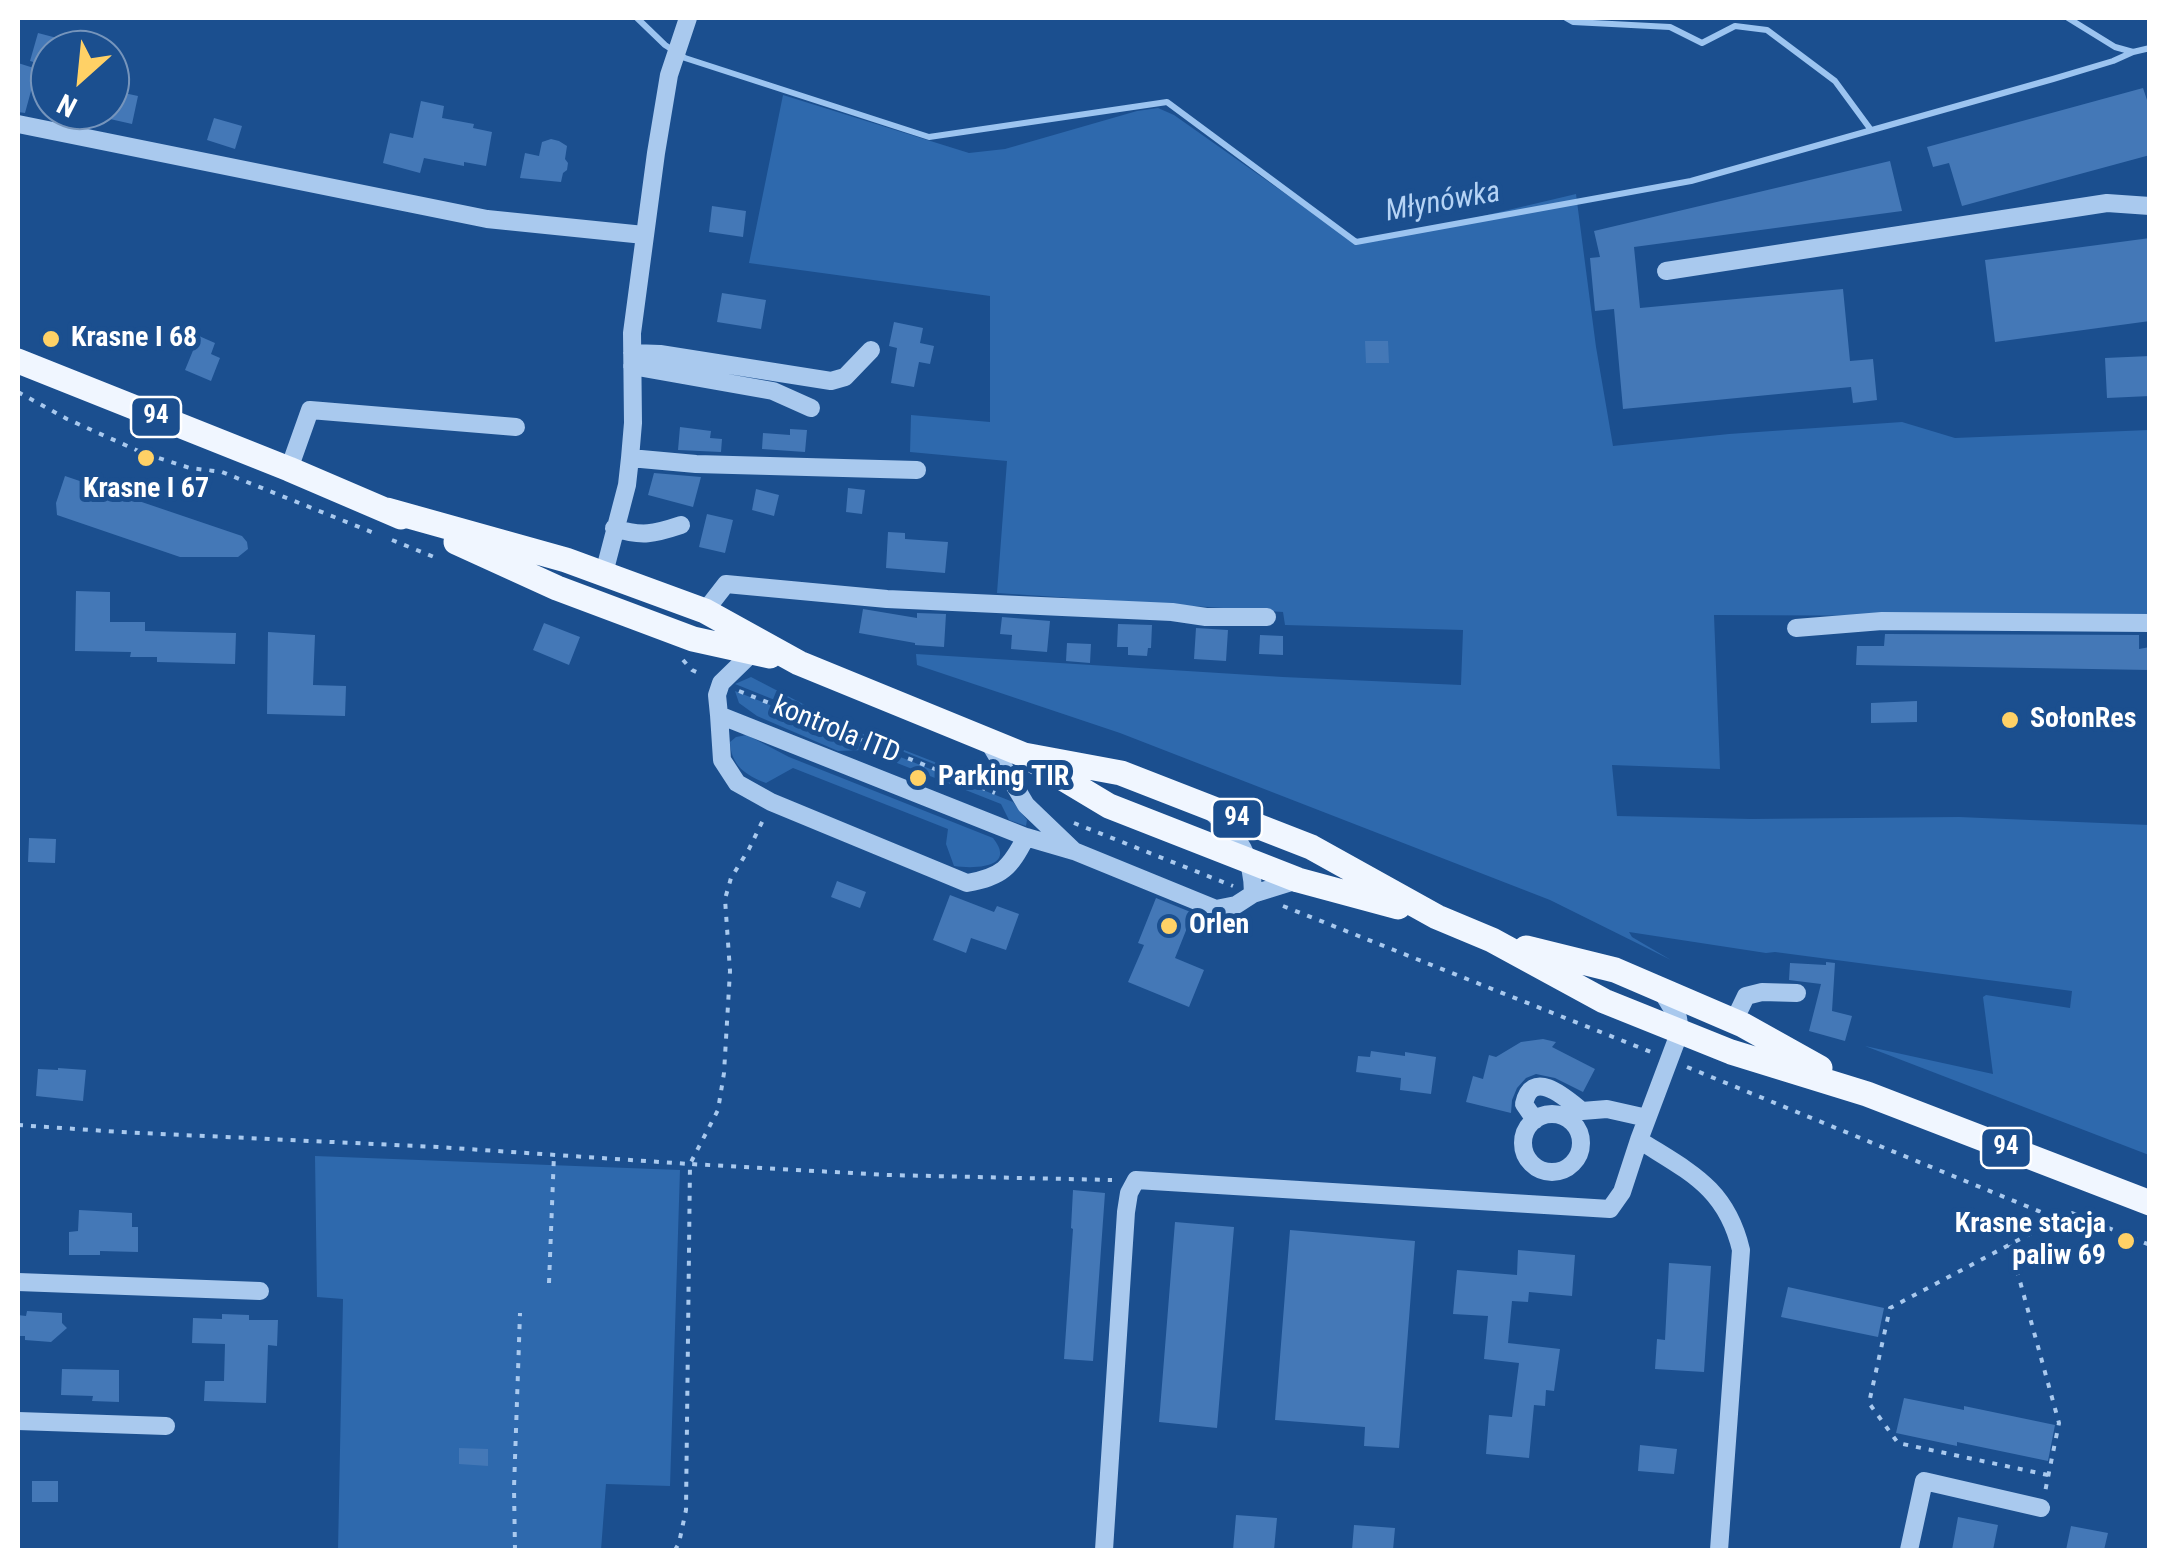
<!DOCTYPE html>
<meta charset="utf-8">
<style>
body{margin:0}
#map{position:relative;width:2167px;height:1568px;overflow:hidden;background:#1b4f8f;font-family:"Roboto Condensed",sans-serif}
canvas{display:block}
.frame{position:absolute;inset:0;border:20px solid #fff;pointer-events:none}
.north{position:absolute;left:30px;top:30px;width:100px;height:100px;box-sizing:border-box;background:#1b4f8f;border:2px solid #7695bc;border-radius:50%;rotate:207deg;font-size:28px;font-weight:700;line-height:40px;text-align:center;color:#fff}
.north::after{content:'';display:block;margin:auto;width:35px;height:45px;background:#ffd166;clip-path:polygon(50% 0,100% 100%,50% 72%,0 100%)}
</style>
<div id="map">
<canvas width="2167" height="1568"></canvas>
<div class="frame"></div>
<div class="north">N</div>
</div>
<script>
const ctx = document.querySelector('canvas').getContext('2d');
ctx.lineJoin = 'round';
function fillPath(path, color) { ctx.fillStyle = color; ctx.fill(path, 'evenodd'); }
function trace(path, color, width, dash) { ctx.strokeStyle = color; ctx.lineWidth = width; ctx.lineCap = dash ? 'butt' : 'round'; ctx.setLineDash(dash || []); ctx.stroke(path); }
function write(font, color, halo, rows, align = 'center') {
  ctx.font = font + ' "Roboto Condensed",sans-serif'; ctx.lineWidth = 10; ctx.setLineDash([]); ctx.textBaseline = 'middle'; ctx.strokeStyle = halo; ctx.fillStyle = color; for (const [text, x, y, turn = 0] of rows) {
    ctx.save(); ctx.translate(x, y); ctx.rotate((+turn || 0) * Math.PI / 180); ctx.textAlign = isNaN(turn) ? turn : align; if (halo) ctx.strokeText(text, 0, 0); ctx.fillText(text, 0, 0); ctx.restore();
  }
}
const green = new Path2D(`
 M783 95 969 153 1005 149 1137 111 1158 108 1174 115 1334 228 1357 240 1377 241 1576 194 1596 347 1613 446 1729 434 1902 422 1955 438 2149 430V617L1714 615 1720 769 1612 765 1617 816 1751 819 1959 817 2149 825V1155L1865 1046 1993 1074 1983 997 1986 995 2070 1008 2072 991 1775 952 1766 953 1629 932 1632 937 1671 960 1550 900 1120 733 917 665 916 654 1283 677 1461 685 1463 630 1285 625 1283 612 997 593 1007 461 910 452 911 415 990 422V296L749 263Z
 M751 677 853 730 978 779 996 789 735 684Z
 M735 691 1013 802 1027 820 1026 826 1009 820 1001 804 864 750 838 751 757 716 739 703Z
 M747 735 789 757 993 838C1017 868 975 869 954 866L946 844 948 829 793 768 766 783C745 775 731 765 730 742L736 737Z
 M315 1156 680 1170 670 1486 606 1484 601 1550H338L343 1299 317 1297Z`);
const stream = new Path2D(`
 M637 18 665 45 685 58 929 137 1167 102 1356 242 1691 181 2053 79 2113 61 2133 52
 M1566 18 1573 22 1670 27 1702 43 1735 26 1767 30 1835 81 1871 130
 M2068 18 2115 47 2133 52 2150 48`);
const building = new Path2D(`
 M38 33 57 38 53 50H50L48 66 30 61Z
 M18 63 37 69 25 113 18 112Z
 M2143 88 2150 109V155L1962 206 1949 163 1933 167 1927 147Z
 M110 90 138 96 132 124 110 119Z
 M421 101 444 106 442 118 474 124 473 128 492 132 486 166 464 162V166L424 158 420 173 383 163 390 133 413 138Z
 M214 118 242 126 235 149 207 140Z
 M551 139 559 141 567 146 565 159 568 163 567 170 563 173 561 182 520 178 525 153 539 156 542 142Z
 M1890 161 1902 211 1634 247 1640 308 1843 289 1850 361 1873 359 1877 400 1853 403 1851 387 1623 409 1614 309 1595 311 1590 258 1600 257 1594 231Z
 M712 206 746 211 743 237 709 232Z
 M2150 238V321L1995 342 1985 260Z
 M722 293 766 300 761 329 717 322Z
 M894 322 923 328 920 343 934 346 930 364 919 362 914 387 891 383 897 348 889 346Z
 M199 336 215 343 211 354 220 358 211 381 185 370Z
 M1365 341H1388L1389 363H1366Z
 M2150 356V396L2107 398 2105 358Z
 M680 427 711 431 710 438 722 439 721 452 678 450Z
 M790 429 807 430 805 452 762 449 763 433 790 435Z
 M654 473 701 477 693 507 648 495Z
 M65 476 242 536 247 542 248 549 238 557H180L57 515 56 503Z
 M848 488 865 490 862 514 846 512Z
 M756 489 779 495 774 516 752 510Z
 M707 514 733 520 725 553 699 547Z
 M888 532 905 533V539L948 542 945 573 886 568Z
 M76 591 110 592V622H145V631L236 633 235 664 157 662V657H130L131 652 75 651Z
 M863 609 917 618V613L946 614 944 647 915 645V643L859 633Z
 M1002 617 1050 621 1047 652 1011 649 1012 635 1000 634Z
 M544 623 580 637 569 665 533 650Z
 M1118 624 1152 625 1151 648H1148L1147 656 1128 655V647H1117Z
 M1196 628 1228 630 1226 661 1194 659Z
 M268 632 315 635 313 685 346 686 345 716 267 714Z
 M1885 634 2139 635V649L2150 647V670L1856 665 1857 646H1884Z
 M1260 635 1283 636V655L1259 654Z
 M1067 643 1091 644 1090 663 1066 661Z
 M1917 701V722L1871 723V703Z
 M29 838 56 839 55 863 28 862Z
 M837 881 866 892 860 908 831 897Z
 M950 895 994 912 997 906 1019 914 1006 950 971 938 966 953 933 940Z
 M1156 898 1193 913 1175 958 1204 970 1189 1007 1128 982 1144 945 1138 943Z
 M1826 962 1835 963 1832 1011 1852 1016 1845 1041 1809 1031 1821 984 1789 980 1790 963 1826 965Z
 M1543 1039 1556 1042 1552 1047 1595 1069 1583 1092 1555 1078 1536 1074 1526 1078 1517 1088 1512 1100 1511 1113 1466 1102 1473 1076 1483 1079 1489 1055 1496 1057 1521 1042Z
 M1371 1051 1405 1056V1052L1436 1057 1431 1094 1400 1090 1401 1078 1356 1072 1358 1056 1370 1057Z
 M58 1068 86 1070 83 1101 36 1096 38 1069 58 1070Z
 M1073 1190 1105 1193 1093 1361 1064 1359 1073 1229 1071 1228Z
 M79 1210 132 1213V1227H138V1252L100 1251V1255H69V1232L78 1231Z
 M1175 1222 1234 1227 1217 1428 1159 1422Z
 M1290 1230 1415 1241 1399 1448 1364 1446 1365 1427 1275 1420Z
 M1518 1250 1575 1255 1572 1296 1529 1292 1528 1302 1512 1301 1508 1343 1560 1349 1554 1391 1546 1390 1545 1406 1534 1405 1529 1458 1486 1454 1489 1415 1512 1417 1519 1363 1484 1359 1488 1316 1453 1314 1457 1270 1517 1275Z
 M1669 1263 1711 1266 1704 1372 1655 1369 1657 1339 1665 1340Z
 M1788 1287 1884 1308 1878 1337 1781 1317Z
 M27 1311 62 1313V1323L67 1328 51 1342 25 1340V1336H18V1315L26 1316Z
 M222 1314 249 1315V1320H278L277 1346 268 1345 266 1403 204 1401 205 1381H224L225 1344 192 1343 193 1318 222 1319Z
 M62 1369 119 1370V1402L92 1401 93 1396 61 1395Z
 M1904 1398 1964 1410V1406L2055 1425 2048 1461 1957 1442V1446L1896 1433Z
 M1640 1445 1677 1449 1674 1474 1638 1471Z
 M459 1448 488 1449V1466L459 1464Z
 M32 1481H58V1502H32Z
 M1236 1515 1277 1518 1274 1550H1233Z
 M1958 1517 1998 1525 1993 1550H1952Z
 M1354 1525 1395 1528 1393 1550H1352Z
 M2071 1526 2108 1533 2104 1550H2066Z`);
const path = new Path2D(`
 M18 392 67 419 143 453 190 468 222 472 374 533
 M392 540 439 559
 M683 660 692 670 703 675
 M739 691 995 793
 M1074 823 1233 886
 M1283 906 1651 1052
 M1687 1067 2058 1219 2072 1213 2150 1245
 M18 1125 120 1132 438 1147 690 1164 718 1110 724 1073 730 971 725 899 731 878 749 849 763 820
 M2010 1245 2059 1423 2045 1492
 M549 1283 554 1154
 M2048 1475 1898 1443 1869 1403 1890 1308 2058 1219
 M515 1550 514 1488 520 1313
 M675 1550 679 1543 686 1510 690 1164 887 1175 1112 1180`);
const minor = new Path2D(`
 M18 124 487 219 644 235
 M1666 271 2107 203 2150 206
 M632 353 660 354 831 381 845 377 871 350
 M632 366 773 391 811 408
 M630 458 696 464 917 470
 M289 469 310 410 516 427
 M614 528C642 537 654 534 681 525
 M604 573 627 485 630 458 633 423 632 333 656 153 669 75 688 18
 M705 611 726 584 887 599 1172 612 1206 617H1267
 M1796 628 1882 621 2150 623
 M758 647 721 683 717 695 719 715 1026 837 1074 851
 M719 715 722 760 737 783 771 802 967 883C1002 877 1010 868 1026 837
 M987 739 1026 805 1074 851 1216 909 1236 905 1253 894 1298 880
 M1213 813C1239 838 1253 856 1253 894
 M1661 990 1678 1018 1680 1031 1639 1140C1689 1172 1726 1187 1741 1250L1719 1550
 M1734 1021 1746 996 1762 992 1797 993
 M1523 1143a29 29 0 1 1 58 0a29 29 0 1 1-58 0Z
 M1535 1120 1524 1104C1532 1067 1566 1098 1582 1111L1607 1109 1647 1118
 M18 1282 260 1291
 M18 1421 166 1426
 M1104 1550 1126 1212 1129 1193 1136 1180 1610 1209 1622 1192 1639 1140
 M1909 1550 1924 1481 2041 1508`);
const major = new Path2D(`
 M18 361 289 469 401 517
 M387 510 566 560 705 611 799 663 1024 755 1109 806 1298 880 1398 907
 M456 542 557 588 693 639 770 656
 M1024 755 1121 773 1311 847 1437 917 1492 940 1604 1001 1731 1052 1867 1094 2150 1203
 M1526 948 1615 970 1743 1025 1820 1068`);
const markers = [
 [51,339,10,"#ffd166"],
 [146,458,10,"#ffd166"],
 [2010,720,10,"#ffd166"],
 [918,778,10,"#ffd166"],
 [1169,926,10,"#ffd166"],
 [2126,1241,10,"#ffd166"]
];
const shields = [
 [156,417,50],
 [1237,819,50],
 [2006,1148,50]
];
const shieldNames = [
 ["94",156,417],
 ["94",1237,819],
 ["94",2006,1148]
];
const poiNames = [
 ["Krasne I 68",71,339],
 ["Krasne I 67",146,490,"center"],
 ["SołonRes",2030,720],
 ["Parking TIR",938,778],
 ["Orlen",1189,926],
 ["Krasne stacja",2106,1225,"right"],
 ["paliw 69",2106,1257,"right"]
];
const streetNames = [
 ["kontrola ITD",836,731,22]
];
const waterNames = [
 ["Młynówka",1443,203,-10]
];
fillPath(green, '#2e69ad');
trace(stream, '#9cc4f0', 6);
fillPath(building, '#4478b7');
trace(path, '#a9c9ee', 4, [5, 8]);
trace(minor, '#a9c9ee', 18);
trace(major, '#f0f6ff', 25);
for (const [x, y, r, color] of markers) { const dot = new Path2D(); dot.arc(x, y, r, 0, 2 * Math.PI); ctx.fillStyle = color; ctx.fill(dot); trace(dot, '#1b4f8f', 4); }
for (const [x, y, w] of shields) { const box = new Path2D(); box.roundRect(x - w / 2, y - 20, w, 40, 8); ctx.fillStyle = '#1b4f8f'; ctx.fill(box); trace(box, '#fff', 2.5); }
write('bold 25px', '#fff', null, shieldNames);
write('bold 28px', '#fff', '#1b4f8f', poiNames, 'left');
write('28px', '#fff', '#1b4f8f', streetNames);
write('italic 30px', '#b5d3f5', '#1b4f8f', waterNames);
</script>
